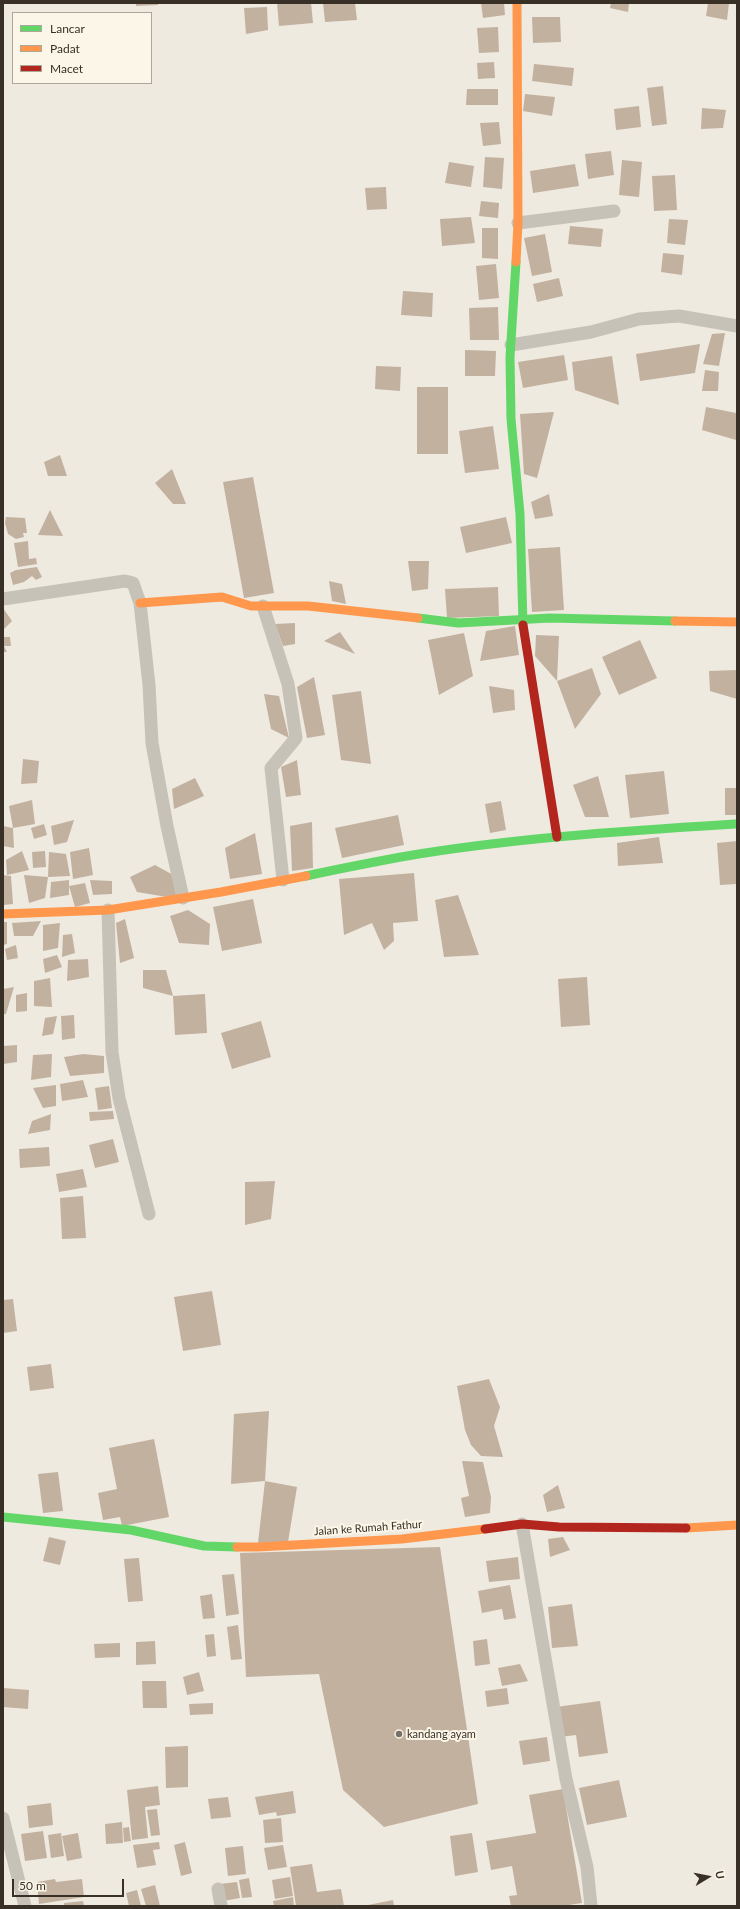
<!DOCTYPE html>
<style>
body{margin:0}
#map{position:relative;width:740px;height:1909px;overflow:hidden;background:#eeeae0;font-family:Lato,sans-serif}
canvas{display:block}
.frame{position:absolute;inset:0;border:4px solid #383027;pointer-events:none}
.legend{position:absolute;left:12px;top:12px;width:140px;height:72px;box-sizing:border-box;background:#fbf6e7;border:1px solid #ada79a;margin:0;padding:5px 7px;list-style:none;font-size:12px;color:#383027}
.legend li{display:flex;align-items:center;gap:8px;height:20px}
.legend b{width:20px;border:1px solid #ada79a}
.north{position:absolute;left:688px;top:1857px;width:40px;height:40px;-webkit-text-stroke:3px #fbf6e7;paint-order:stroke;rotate:80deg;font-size:11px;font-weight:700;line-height:16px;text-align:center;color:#383027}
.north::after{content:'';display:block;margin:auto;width:14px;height:18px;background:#383027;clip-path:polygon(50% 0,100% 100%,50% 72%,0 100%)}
.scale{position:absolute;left:12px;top:1879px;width:112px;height:18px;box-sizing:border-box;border:2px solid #383027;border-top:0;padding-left:5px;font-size:12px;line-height:14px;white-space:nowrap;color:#383027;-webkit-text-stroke:3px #fbf6e7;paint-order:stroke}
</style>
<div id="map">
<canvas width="740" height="1909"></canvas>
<div class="frame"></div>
<ul class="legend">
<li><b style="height:5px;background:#63d668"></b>Lancar</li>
<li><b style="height:5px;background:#ff974d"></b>Padat</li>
<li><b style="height:5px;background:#b3261e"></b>Macet</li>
</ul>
<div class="north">U</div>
<div class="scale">50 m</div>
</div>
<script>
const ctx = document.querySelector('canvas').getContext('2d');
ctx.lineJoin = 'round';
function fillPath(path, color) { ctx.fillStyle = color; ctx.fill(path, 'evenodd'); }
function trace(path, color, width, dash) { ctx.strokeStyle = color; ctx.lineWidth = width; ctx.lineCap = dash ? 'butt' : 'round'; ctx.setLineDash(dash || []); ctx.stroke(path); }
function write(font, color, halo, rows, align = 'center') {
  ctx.font = font + ' Lato,sans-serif'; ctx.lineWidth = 4; ctx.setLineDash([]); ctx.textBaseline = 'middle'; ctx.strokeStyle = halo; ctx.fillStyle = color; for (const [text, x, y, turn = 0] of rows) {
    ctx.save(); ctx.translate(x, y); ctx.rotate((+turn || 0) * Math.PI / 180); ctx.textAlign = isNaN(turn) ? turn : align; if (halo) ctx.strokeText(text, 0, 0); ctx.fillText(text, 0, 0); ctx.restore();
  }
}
const building = new Path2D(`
 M136 3H158V5L136 6Z
 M277 3H311L313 23 279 26Z
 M323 3H355L357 20 325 22Z
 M481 3H504L505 15 483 18Z
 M611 3H629L628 12 610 8Z
 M708 3H729L727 20 706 16Z
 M267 7 268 30 246 34 244 8Z
 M532 17H560L561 42 533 43Z
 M498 27 499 52 479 53 477 28Z
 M494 62 495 78 478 79 477 63Z
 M534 64 574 68 572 86 532 81Z
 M663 86 667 124 652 126 647 88Z
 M467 89H498V105H466Z
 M525 94 555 97 552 116 523 111Z
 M639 106 641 127 616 130 614 109Z
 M702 108 726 110 723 128 701 129Z
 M499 122 501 144 483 146 480 123Z
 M611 151 614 175 588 179 585 154Z
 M485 157 504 158 502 189 483 187Z
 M622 160 642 162 639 197 619 195Z
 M449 162 474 166 471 187 445 183Z
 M575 164 579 186 533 193 530 171Z
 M675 175 677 210 654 211 652 176Z
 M386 187 387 209 367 210 365 188Z
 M481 201 499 203 498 218 479 216Z
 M471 217 475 243 442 246 440 219Z
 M669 219 688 220 685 245 667 243Z
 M570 226 603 229 601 247 568 244Z
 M482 228H498V259L482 258Z
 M545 234 552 272 532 276 524 238Z
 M663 253 684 255 682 275 661 272Z
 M496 264 499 298 479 300 476 266Z
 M559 278 563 296 537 302 533 284Z
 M403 291 433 293 432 317 401 315Z
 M498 307 499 340H470L469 308Z
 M725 333 719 366 703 364 712 334Z
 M700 344 695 373 640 381 636 354Z
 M465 350 496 351 495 376H465Z
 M564 355 568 380 523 388 518 362Z
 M612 356 619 405 575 390 572 362Z
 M376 366 401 367 400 391 375 389Z
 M705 370 719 372 718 391H702Z
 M417 387H448V454H417Z
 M706 407 736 413V440L702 430Z
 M554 412 537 478 524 474 520 414Z
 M493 426 499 469 465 473 459 431Z
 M60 455 67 476H48L44 462Z
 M172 469 186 504H173L155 483Z
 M253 477 274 593 244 598 223 482Z
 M549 494 553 516 535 519 531 502Z
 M50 510 63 536 38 535Z
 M6 517 25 518 27 533H23L24 537 16 539 8 534 5 523Z
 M506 517 512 543 466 553 460 527Z
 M28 541 29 559 36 558 37 564 18 567 14 543Z
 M560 547 564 610 532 612 528 549Z
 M408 561H429L428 589 412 591Z
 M37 567 42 577 36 580 32 576 24 582 13 585 10 573 16 570Z
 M329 581 342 584 346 604 332 601Z
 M498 587 499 616 447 618 445 589Z
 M3 608 12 621 3 630Z
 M295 623V644L283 646 275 624Z
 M515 626 519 655 480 661 486 631Z
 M340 632 355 654 324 641Z
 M464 633 473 676 439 695 428 640Z
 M536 635 559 636 557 681 592 668 601 694 575 729 557 681 535 656Z
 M3 637H10L11 646H4L7 652H3Z
 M640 640 657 678 619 695 602 657Z
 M737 670V699L710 691 709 671Z
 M314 677 325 735 307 738 297 687Z
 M489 686 514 690 515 710 493 713Z
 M361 691 371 764 341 760 332 695Z
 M264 694 279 696 289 738 271 729Z
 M23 759 39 761 37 783 21 784Z
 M297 760 301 795 286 797 281 767Z
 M664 771 669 814 630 818 625 775Z
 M598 776 609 817H585L573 785Z
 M195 778 204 796 174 809 172 789Z
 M725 788H737V815H725Z
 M32 800 35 824 13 828 14 848 3 846V826L13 828 9 806Z
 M501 801 506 830 490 833 485 804Z
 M398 815 404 845 342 858 335 828Z
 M74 820 67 842 54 845 51 826Z
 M312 822 313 868 292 871 290 826Z
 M44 824 47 835 34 839 31 828Z
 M255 833 262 874 230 879 225 848Z
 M659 837 663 863 618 866 617 843Z
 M737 841V884L720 885 717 843Z
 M89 848 93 875 73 879 70 852Z
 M22 851 29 870 7 875 6 860Z
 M45 851 46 867 33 868 32 852Z
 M49 852 66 854 70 876 48 877Z
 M155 865 175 876 179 899 137 892 130 877Z
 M414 873 418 921 393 923 394 941 384 950 372 923 344 935 339 879Z
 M3 875 11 876 13 904 3 905Z
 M24 875 48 877 45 898 29 903Z
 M69 880V895L50 898 51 882Z
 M90 880 112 881V894L93 895Z
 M85 883 90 903 75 907 69 886Z
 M458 895 479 955 444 957 435 900Z
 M253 899 262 943 222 951 213 907Z
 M188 910 210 924 209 945 179 943 170 916Z
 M125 919 134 958 120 963 116 923Z
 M41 921 33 936H14L12 923Z
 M3 922H7V944L3 945Z
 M60 923 58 948 43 951V925Z
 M72 934 75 953 62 957 63 935Z
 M16 945 18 958 7 960 5 949Z
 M57 955 62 967 45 973 43 959Z
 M88 959 89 977 67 981 68 960Z
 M143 970H166L173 996 143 988Z
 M587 977 590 1025 561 1027 558 979Z
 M50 978 52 1007 34 1006V981Z
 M14 987 6 1014H3V989Z
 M27 993V1011L16 1012V995Z
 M205 994 207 1033 175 1035 173 996Z
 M74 1015 75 1038 62 1040 61 1016Z
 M57 1016 53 1034 42 1036 45 1018Z
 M261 1021 271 1057 232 1069 221 1033Z
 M17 1045V1062L3 1064V1046Z
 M52 1054 51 1077 31 1080 33 1055Z
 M83 1054 104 1056V1073L70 1076 64 1057Z
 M83 1080 88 1097 62 1101 60 1084Z
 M56 1085V1106L43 1108 33 1088Z
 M109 1086 112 1108 98 1110 95 1088Z
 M113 1111 114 1119 90 1121 89 1112Z
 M51 1114 50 1130 28 1134 32 1121Z
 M113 1139 119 1162 95 1168 89 1145Z
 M49 1147 50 1166 20 1168 19 1149Z
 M83 1169 87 1187 59 1192 56 1174Z
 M275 1181 271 1219 245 1225V1182Z
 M83 1196 86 1238 62 1239 60 1198Z
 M212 1291 221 1345 183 1351 174 1297Z
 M13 1299 17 1331 3 1333V1300Z
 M51 1364 54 1388 30 1391 27 1367Z
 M489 1379 500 1407 494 1426 503 1457 481 1456 471 1445 465 1430 457 1386Z
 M269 1411 265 1481 231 1484 234 1414Z
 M154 1439 169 1517 122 1526 120 1517 103 1520 98 1493 117 1489 109 1448Z
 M462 1461 483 1462 491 1497 490 1513 465 1517 461 1498 469 1496Z
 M58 1472 63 1511 43 1513 38 1474Z
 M265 1481 297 1487 288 1542 258 1543Z
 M558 1485 565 1508 547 1512 543 1495Z
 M49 1537 66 1541 60 1565 43 1561Z
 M563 1537 570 1550 550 1557 548 1539Z
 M440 1547 478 1804 384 1827 343 1790 319 1674 246 1677 240 1553Z
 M518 1557 520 1579 489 1582 486 1561Z
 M139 1558 143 1601 128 1602 124 1559Z
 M234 1574 239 1614 226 1616 222 1575Z
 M510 1585 516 1618 504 1620 502 1609 482 1613 478 1591Z
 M212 1594 215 1618 203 1619 200 1596Z
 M572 1604 578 1646 552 1648 548 1607Z
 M238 1625 242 1659 231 1660 227 1627Z
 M214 1634 216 1656 207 1657 205 1635Z
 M487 1639 490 1664 475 1666 473 1641Z
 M155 1641 156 1664 136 1665V1642Z
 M120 1643V1657L95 1658 94 1644Z
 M520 1664 528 1681 502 1686 498 1668Z
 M199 1672 204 1691 187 1695 183 1677Z
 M142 1681H166L167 1708H143Z
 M3 1688 29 1690 28 1709 3 1707Z
 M507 1688 509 1704 487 1707 485 1691Z
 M600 1701 608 1753 579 1757 576 1735 560 1737 556 1707Z
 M213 1703V1714L190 1715 189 1704Z
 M547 1737 550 1761 523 1765 519 1741Z
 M188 1746V1787L166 1788 165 1747Z
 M619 1780 627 1817 587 1825 579 1788Z
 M158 1786 160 1805 145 1807 148 1838 132 1840 127 1790Z
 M563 1789 582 1903 562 1906H511L509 1896 517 1895 512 1866 491 1870 486 1841 536 1833 529 1795Z
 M293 1791 296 1813 277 1816 276 1812 259 1815 255 1797Z
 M228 1797 231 1817 211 1819 208 1799Z
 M51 1803 53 1825 29 1828 27 1806Z
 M157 1809 160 1835 151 1836 147 1810Z
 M281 1818 283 1842 265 1843 263 1820Z
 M122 1822 123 1843 106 1844 105 1824Z
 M129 1827 131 1841 124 1842 123 1828Z
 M43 1831 47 1858 25 1861 21 1834Z
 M61 1833 64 1856 51 1858 48 1835Z
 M78 1833 82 1858 67 1861 62 1836Z
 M472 1833 478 1872 455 1876 450 1836Z
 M159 1842 160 1849 153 1850 156 1865 137 1868 133 1845Z
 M185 1842 192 1873 181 1876 174 1845Z
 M283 1845 287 1867 268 1870 264 1848Z
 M243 1846 246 1874 228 1876 225 1848Z
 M312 1864 317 1892 341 1889 344 1906H296L290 1867Z
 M290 1877 293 1896 275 1899 272 1880Z
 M249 1878 252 1897 242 1898 239 1880Z
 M55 1879 56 1882 82 1879 84 1897 39 1904 37 1882Z
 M237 1882 240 1898 223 1901 220 1884Z
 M155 1885 160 1906H146L141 1889Z
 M137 1890 141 1906H129L126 1893Z
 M293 1897 294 1906H274L273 1901Z
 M393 1900 394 1906H368V1905Z
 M83 1901 84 1906H64V1903Z`);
const street = new Path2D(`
 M518 223 614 211
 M511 345 591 332 639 319 679 316 737 326
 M3 599 125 581 133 583 140 603 149 685 152 743 167 826 183 898
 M263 606 288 684 296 738 271 768 283 880
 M108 910 112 1052 119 1098 149 1214
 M522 1524 566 1779 587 1867 591 1906
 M3 1818 25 1906
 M218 1889 221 1906`);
const fast = new Path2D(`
 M516 262 510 357 511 419 520 514 523 625
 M418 618 458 623 550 618 675 621
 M306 876C338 869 369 863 401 857 512 838 625 831 737 824
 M3 1517 131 1530 204 1546 237 1547`);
const slow = new Path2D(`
 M516 262 518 223 517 3
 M140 603 222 597 251 606H308L418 618
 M675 621 737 622
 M3 914 108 910 221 892 306 876
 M686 1528 737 1525
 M237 1547H258L402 1539 485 1529`);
const jam = new Path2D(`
 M523 625 557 837
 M485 1529 522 1524 559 1527 686 1528`);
const markers = [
 [399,1734,4,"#787168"]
];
const streetNames = [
 ["Jalan ke Rumah Fathur",368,1528,-4]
];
const poiNames = [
 ["kandang ayam",407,1734]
];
fillPath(building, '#c3b1a0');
trace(street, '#c7c2b8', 13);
trace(fast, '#63d668', 9);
trace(slow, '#ff974d', 9);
trace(jam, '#b3261e', 9);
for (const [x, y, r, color] of markers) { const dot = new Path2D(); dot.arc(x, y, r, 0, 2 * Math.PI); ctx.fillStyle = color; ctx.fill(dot); trace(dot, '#fbf6e7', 1.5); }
write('11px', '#383027', '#fbf6e7', streetNames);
write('11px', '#383027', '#fbf6e7', poiNames, 'left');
</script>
